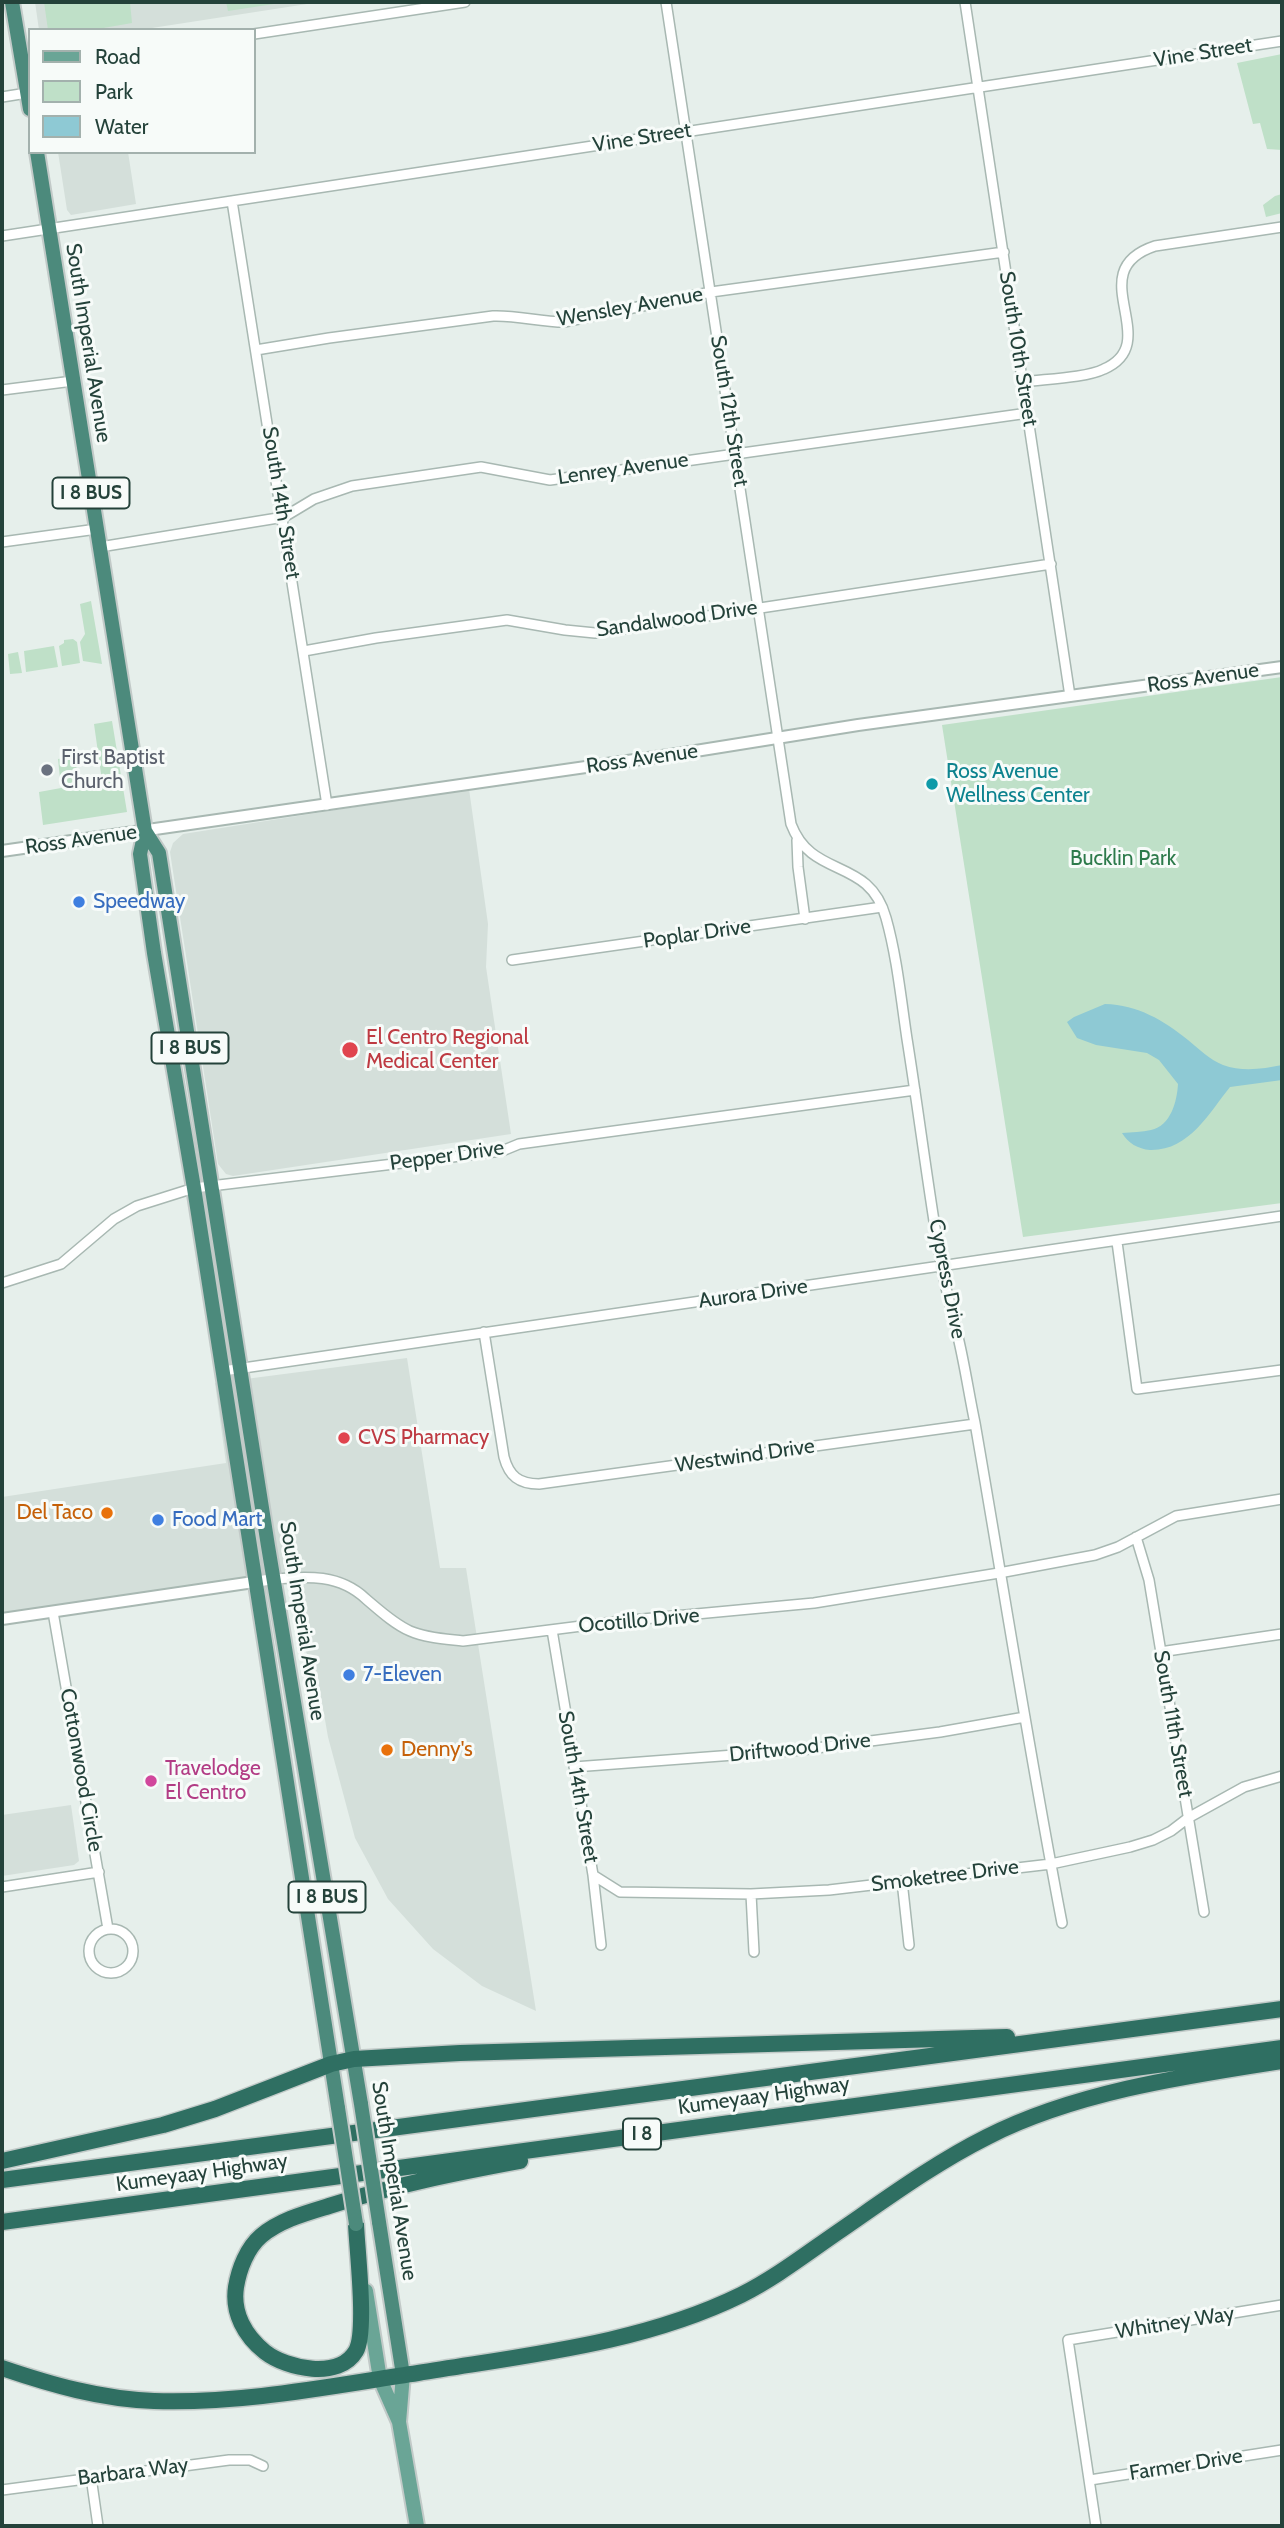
<!DOCTYPE html>
<style>
body{margin:0}
#map{position:relative;width:1284px;height:2528px;overflow:hidden;background:#e6efeb;font-family:Cabin,sans-serif}
canvas{display:block}
.frame{position:absolute;inset:0;border:4px solid #24423a;pointer-events:none}
.legend{position:absolute;left:28px;top:28px;width:228px;height:126px;box-sizing:border-box;background:#f7fbf9;border:2px solid #a3b1ad;margin:0;padding:9px 12px;list-style:none;font-size:21px;color:#24423a}
.legend li{display:flex;align-items:center;gap:14px;height:35px}
.legend b{width:35px;border:2px solid #a3b1ad}
</style>
<div id="map">
<canvas width="1284" height="2528"></canvas>
<div class="frame"></div>
<ul class="legend">
<li><b style="height:9px;background:#6aa596"></b>Road</li>
<li><b style="height:19px;background:#bfe0c8"></b>Park</li>
<li><b style="height:19px;background:#8ec9d4"></b>Water</li>
</ul>
</div>
<script>
const ctx = document.querySelector('canvas').getContext('2d');
ctx.lineJoin = 'round';
function fillPath(path, color) { ctx.fillStyle = color; ctx.fill(path, 'evenodd'); }
function trace(path, color, width, dash) { ctx.strokeStyle = color; ctx.lineWidth = width; ctx.lineCap = dash ? 'butt' : 'round'; ctx.setLineDash(dash || []); ctx.stroke(path); }
function write(font, color, halo, rows, align = 'center') {
  ctx.font = font + ' Cabin,sans-serif'; ctx.lineWidth = 6; ctx.setLineDash([]); ctx.textBaseline = 'middle'; ctx.strokeStyle = halo; ctx.fillStyle = color; for (const [text, x, y, turn = 0] of rows) {
    ctx.save(); ctx.translate(x, y); ctx.rotate((+turn || 0) * Math.PI / 180); ctx.textAlign = isNaN(turn) ? turn : align; if (halo) ctx.strokeText(text, 0, 0); ctx.fillText(text, 0, 0); ctx.restore();
  }
}
const built = new Path2D(`
 M35 2H320L139 30H39Z
 M58 152H128L136 204 71 215 67 210Z
 M469 789 488 924 486 967 511 1134 233 1176 226 1174 218 1164 170 852 173 843 183 834Z
 M407 1358 440 1568H466L536 2011 482 1986 433 1949 388 1899 355 1838 328 1737 321 1697 296 1621 289 1578 2 1619V1497L226 1463 215 1383Z
 M71 1805 79 1861 74 1865 2 1876V1815Z`);
const green = new Path2D(`
 M44 2H130L132 23 92 30H48Z
 M226 2H287L228 11Z
 M1282 54V150L1267 149 1260 123 1253 124 1237 63Z
 M1282 194V213L1266 217 1263 205 1275 196Z
 M91 601 102 664 83 661 80 642 85 634 80 604Z
 M73 639 77 642 80 663 62 666 59 646 64 643V640Z
 M54 646 58 667 26 672 24 651Z
 M18 652 22 673 10 674 8 654Z
 M1282 677V1203L1023 1237 942 725Z
 M112 721 127 812 43 825 39 792 61 788 58 759 74 756 80 785 102 781 94 724Z`);
const water = new Path2D(`
 M1105 1004C1138 1005 1163 1020 1188 1040 1199 1049 1210 1060 1223 1065 1242 1072 1263 1069 1282 1065V1080L1230 1087C1209 1113 1189 1151 1150 1150 1138 1149 1128 1143 1122 1133 1132 1132 1142 1132 1151 1130 1171 1126 1177 1101 1178 1084L1159 1060 1147 1053 1096 1045 1077 1038 1067 1022 1074 1017Z`);
const minor = new Path2D(`
 M666 2 791 824C812 880 869 856 886 918 897 957 901 999 907 1039 919 1114 928 1189 941 1264 945 1288 953 1313 958 1337 965 1366 969 1395 975 1423 1004 1590 1030 1757 1062 1923
 M965 2 1070 696
 M254 34 465 2
 M2 97 27 93
 M232 201 327 805
 M2 236 1282 41
 M256 350 329 338 493 316C517 315 540 322 564 322L711 292 1004 252
 M1023 382C1045 379 1086 378 1104 369 1166 342 1079 271 1155 246L1282 227
 M2 390 73 381
 M2 542 97 529
 M100 547 284 517 314 499 352 486 481 467 550 480 1028 413
 M304 651 376 638 507 620 565 630 595 633 1051 564
 M797 840 798 867 805 919
 M512 960 882 907
 M1117 1242 1137 1389 1282 1370
 M2 1283 61 1264 114 1219 137 1206 194 1188 502 1151 519 1144 915 1090
 M484 1332 504 1457C509 1476 519 1484 539 1484L975 1424
 M223 1371 1282 1216
 M1136 1537 1149 1580 1204 1912
 M274 1579C307 1576 340 1574 366 1599 379 1610 394 1624 410 1631 426 1638 446 1639 463 1641L621 1621 814 1603 999 1573 1095 1555 1118 1547 1176 1516 1282 1499
 M53 1612 108 1929
 M552 1630 593 1875 601 1945
 M1160 1652 1282 1634
 M574 1767 801 1750 940 1732 1025 1717
 M593 1875 620 1892 751 1894 829 1890 1051 1864 1130 1847 1153 1840 1171 1831 1188 1818 1244 1787 1282 1776
 M902 1881 909 1945
 M2 1887 99 1872
 M751 1894 754 1952
 M89 1951a22 22 0 1 1 44 0a22 22 0 1 1-44 0Z
 M91 2477 98 2526
 M1090 2480 1282 2450
 M2 2490 229 2460H250L263 2466
 M1096 2526 1068 2340 1282 2305`);
const tertiary = new Path2D(`
 M2 851 683 753 858 725 1282 667
 M2 1619 274 1579`);
const primary = new Path2D(`
 M366 2291 380 2379 399 2422
 M403 2375 399 2422 417 2526`);
const trunk = new Path2D(`
 M12 2 30 109
 M37 152 145 831 140 854 154 953 194 1188 338 2108
 M145 831 159 853 268 1546 361 2104
 M379 2222 403 2375`);
const motorway = new Path2D(`
 M2 2161 163 2125 215 2109 331 2064 354 2059 460 2053 1007 2037
 M2 2180 1282 2009
 M2 2222 1282 2048
 M356 2224C357 2250 367 2332 356 2351 339 2380 287 2369 265 2352 245 2336 232 2313 236 2287 239 2269 247 2248 261 2236 280 2220 306 2213 329 2206 391 2186 455 2173 520 2161
 M2 2368C52 2385 101 2399 154 2401 242 2404 331 2386 418 2373 526 2355 641 2344 741 2295 775 2278 806 2254 838 2232 886 2199 935 2163 987 2137 1075 2092 1185 2076 1282 2061`);
const trunkBridge = new Path2D(`
 M361 2104 379 2222
 M338 2108 356 2224`);
const markers = [
 [47,770,7,"#6b7280"],
 [932,784,7,"#0f9aa8"],
 [79,902,7,"#3f7fe0"],
 [350,1050,9,"#e0444e"],
 [344,1438,7,"#e0444e"],
 [107,1513,7,"#e8710a"],
 [158,1520,7,"#3f7fe0"],
 [349,1675,7,"#3f7fe0"],
 [387,1750,7,"#e8710a"],
 [151,1781,7,"#d1479c"]
];
const shields = [
 [91,493,77],
 [190,1048,77],
 [327,1897,77],
 [642,2134,38]
];
const shieldNames = [
 ["I 8 BUS",91,493],
 ["I 8 BUS",190,1048],
 ["I 8 BUS",327,1897],
 ["I 8",642,2134]
];
const streetNames = [
 ["Vine Street",1203,53,-9],
 ["Vine Street",642,138,-9],
 ["Wensley Avenue",630,307,-10],
 ["South Imperial Avenue",88,343,81],
 ["South 10th Street",1018,349,81],
 ["South 12th Street",729,411,81],
 ["Lenrey Avenue",623,469,-8],
 ["South 14th Street",281,503,81],
 ["Sandalwood Drive",677,619,-8],
 ["Ross Avenue",1203,678,-8],
 ["Ross Avenue",642,759,-8],
 ["Ross Avenue",81,840,-8],
 ["Poplar Drive",697,934,-8],
 ["Pepper Drive",447,1156,-8],
 ["Cypress Drive",947,1279,79],
 ["Aurora Drive",753,1294,-8],
 ["Westwind Drive",745,1456,-8],
 ["South Imperial Avenue",302,1621,81],
 ["Ocotillo Drive",639,1621,-5],
 ["South 11th Street",1173,1724,80],
 ["Driftwood Drive",800,1748,-6],
 ["Cottonwood Circle",81,1770,80],
 ["South 14th Street",578,1787,80],
 ["Smoketree Drive",945,1876,-7],
 ["Kumeyaay Highway",764,2096,-8],
 ["Kumeyaay Highway",202,2173,-8],
 ["South Imperial Avenue",394,2181,81],
 ["Whitney Way",1175,2323,-9],
 ["Farmer Drive",1186,2465,-9],
 ["Barbara Way",133,2472,-7]
];
const worshipNames = [
 ["First Baptist",61,758],
 ["Church",61,782]
];
const cultureNames = [
 ["Ross Avenue",946,772],
 ["Wellness Center",946,796]
];
const parkNames = [
 ["Bucklin Park",1123,859]
];
const shopNames = [
 ["Speedway",93,902],
 ["Food Mart",172,1520],
 ["7-Eleven",363,1675]
];
const healthNames = [
 ["El Centro Regional",366,1038],
 ["Medical Center",366,1062],
 ["CVS Pharmacy",358,1438]
];
const foodNames = [
 ["Del Taco",93,1513],
 ["Denny's",401,1750,"left"]
];
const hotelNames = [
 ["Travelodge",165,1769],
 ["El Centro",165,1793]
];
fillPath(built, '#d4dfda');
fillPath(green, '#bfe0c8');
fillPath(water, '#8ec9d4');
trace(minor, '#a8b8b2', 12);
trace(tertiary, '#a8b8b2', 14);
trace(primary, '#c2cac8', 18);
trace(trunk, '#c2cac8', 18);
trace(motorway, '#c2cac8', 19);
trace(minor, '#fff', 9);
trace(tertiary, '#fff', 10);
trace(primary, '#6aa596', 14);
trace(trunk, '#4c8a7c', 14);
trace(motorway, '#2f6f62', 16);
trace(trunkBridge, '#c2cac8', 18, []);
trace(trunkBridge, '#4c8a7c', 14);
for (const [x, y, r, color] of markers) { const dot = new Path2D(); dot.arc(x, y, r, 0, 2 * Math.PI); ctx.fillStyle = color; ctx.fill(dot); trace(dot, '#f7fbf9', 2.5); }
for (const [x, y, w] of shields) { const box = new Path2D(); box.roundRect(x - w / 2, y - 15.5, w, 31, 5); ctx.fillStyle = '#f7fbf9'; ctx.fill(box); trace(box, '#24423a', 2); }
write('bold 19px', '#24423a', null, shieldNames);
write('21px', '#24423a', '#f7fbf9', streetNames);
write('21px', '#5b616d', '#f7fbf9', worshipNames, 'left');
write('21px', '#0d838f', '#f7fbf9', cultureNames, 'left');
write('21px', '#2d7a4b', '#f7fbf9', parkNames);
write('21px', '#366cbe', '#f7fbf9', shopNames, 'left');
write('21px', '#be3a42', '#f7fbf9', healthNames, 'left');
write('21px', '#c56008', '#f7fbf9', foodNames, 'right');
write('21px', '#b23c85', '#f7fbf9', hotelNames, 'left');
</script>
